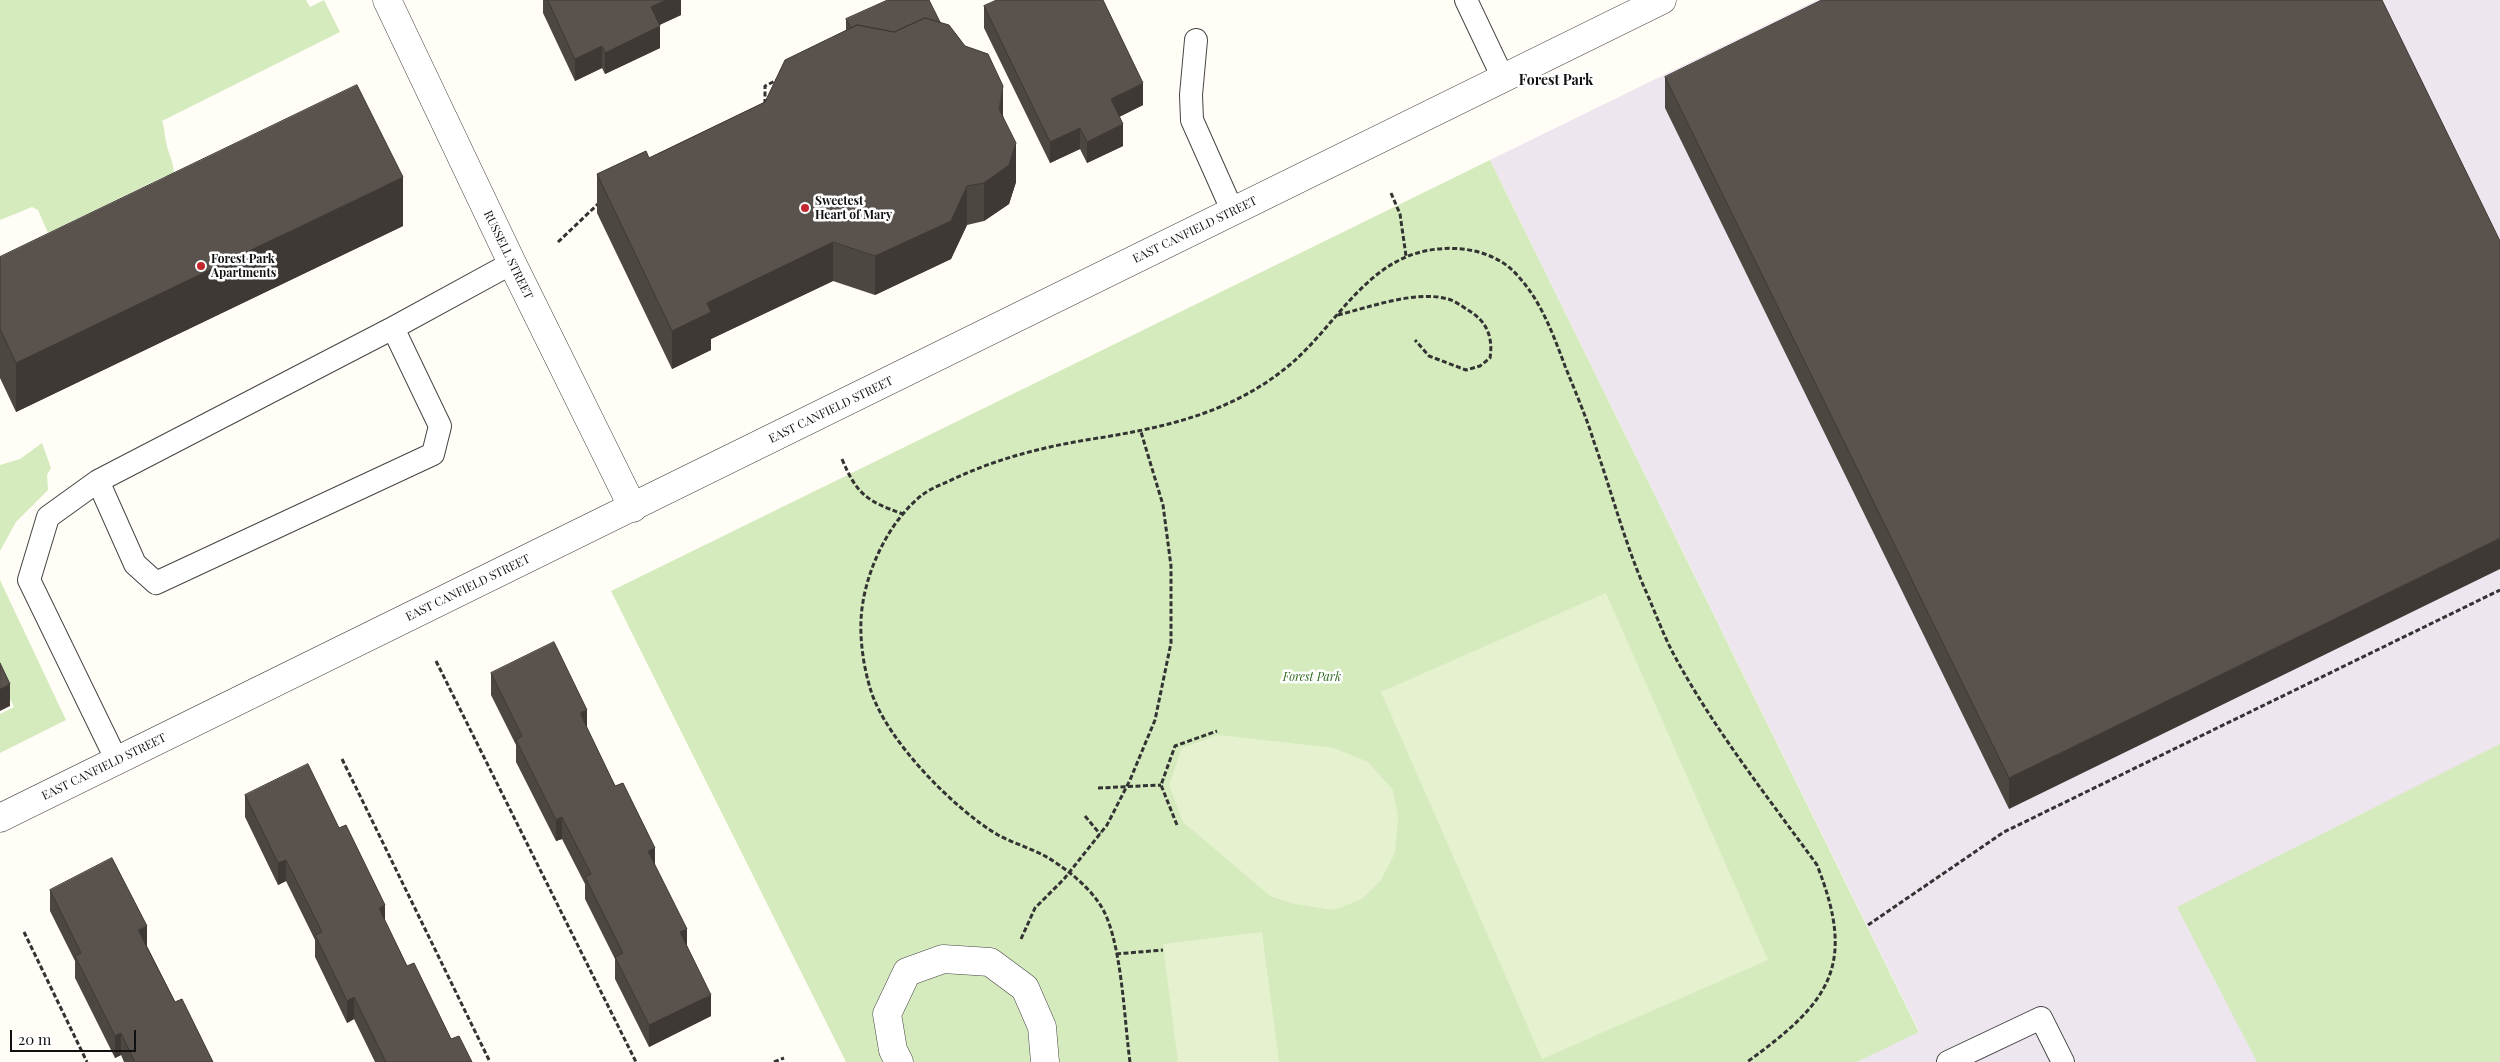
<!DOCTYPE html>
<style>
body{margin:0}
#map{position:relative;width:2500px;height:1062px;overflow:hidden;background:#fffdf5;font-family:"Playfair Display",serif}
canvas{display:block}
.scale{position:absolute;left:10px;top:1030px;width:126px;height:22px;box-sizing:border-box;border:2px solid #111;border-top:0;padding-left:6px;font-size:15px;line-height:18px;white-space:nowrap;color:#111;-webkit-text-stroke:4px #fff;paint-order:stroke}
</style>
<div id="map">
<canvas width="2500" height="1062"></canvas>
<div class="scale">20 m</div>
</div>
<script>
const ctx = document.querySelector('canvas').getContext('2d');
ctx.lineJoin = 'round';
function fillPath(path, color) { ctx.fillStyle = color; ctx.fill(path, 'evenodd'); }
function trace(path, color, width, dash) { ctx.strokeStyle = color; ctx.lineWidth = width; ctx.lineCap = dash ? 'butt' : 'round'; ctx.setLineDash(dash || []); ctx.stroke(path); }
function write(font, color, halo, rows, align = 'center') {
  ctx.font = font + ' "Playfair Display",serif'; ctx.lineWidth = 5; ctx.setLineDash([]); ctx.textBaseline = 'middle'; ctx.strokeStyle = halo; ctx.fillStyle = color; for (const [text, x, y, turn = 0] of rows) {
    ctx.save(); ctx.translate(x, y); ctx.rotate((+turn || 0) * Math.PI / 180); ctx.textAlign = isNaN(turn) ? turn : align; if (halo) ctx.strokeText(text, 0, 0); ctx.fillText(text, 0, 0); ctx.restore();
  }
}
const industrial = new Path2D(`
 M1817 0H2500V1062H1857L1919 1031 1490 160Z`);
const green = new Path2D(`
 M0 0H306L310 7 324 0 340 32 162 121C165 129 164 132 166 141 168 155 174 159 174 177L165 176 48 233 38 210 32 207 0 220Z
 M1490 160 1919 1032 1857 1062H846L611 591Z
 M42 443 51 468 47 475 48 490 16 522 0 551V465L20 459Z
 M0 580 66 720 0 753V714L14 707 0 678Z
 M2500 744V1062H2257L2177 907Z`);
const pitch = new Path2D(`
 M1606 593 1768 960 1542 1059 1381 692Z
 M1218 735 1334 748 1368 762 1393 790 1398 817 1395 853 1381 880 1362 899 1334 910 1294 904 1270 896 1183 822 1169 785 1182 748Z
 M1262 932 1279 1062H1178L1163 944Z`);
const path = new Path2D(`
 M765 104V86L777 80
 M1391 193 1400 214 1406 256
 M558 242 599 203
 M1338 315C1370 307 1416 290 1448 299 1456 301 1464 308 1471 312 1488 323 1493 339 1490 358L1480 366 1466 370 1429 356 1415 340
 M842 459C857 495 867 501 903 514
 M436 661 636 1062
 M342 759 490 1062
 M1098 788 1161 785
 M1085 816 1100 834
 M1177 825 1161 785 1175 746 1217 731
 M1868 925 2004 832 2500 590
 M24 932 87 1062
 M1021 939 1035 908 1064 879 1107 825 1130 780 1155 720 1171 643V566L1163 505 1141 432
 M1116 954 1163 950
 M774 1062 784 1058
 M1130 1062C1124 1020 1122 935 1099 903 1086 884 1064 867 1045 856 1030 848 1013 843 998 835 954 809 887 741 871 691 864 669 860 643 861 620 863 576 887 523 922 495 930 489 940 485 949 481 993 460 1038 448 1086 440 1163 428 1233 414 1293 362 1333 327 1362 271 1414 254 1448 243 1493 247 1518 276 1541 301 1553 334 1565 366 1575 391 1586 416 1594 442 1611 490 1624 540 1644 587 1654 609 1662 632 1673 653 1713 728 1767 796 1817 865 1857 966 1830 1002 1747 1062`);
const lane = new Path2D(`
 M1466 0 1503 78
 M1196 40 1191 95 1192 120 1233 212
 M98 481 135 564 156 583 433 454 440 426 393 328
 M117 761 29 580 48 517 98 481 393 328 512 263
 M1948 1062 2041 1018 2063 1062`);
const street = new Path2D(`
 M387 0 512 263 633 508
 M0 818 1662 0
 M899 1062 893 1050 887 1014 907 972 943 959 990 962 1025 988 1042 1027 1045 1062`);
const wall = new Path2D(`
 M543 0H681V15L659 25 660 48 605 74 602 68 575 81 543 13Z
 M984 6 1143 105 1119 117 1123 146 1087 163 1080 149 1050 163 984 28Z
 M846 19 940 22 965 46 1003 115 1016 182 1009 204 984 221 967 225 951 259 875 295 833 281 711 339V350L672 369 597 213V174L649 158 765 102 846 30Z
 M1665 77 2500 241 2009 809 1665 108Z
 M403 226 16 412 0 378V257Z
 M491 673 587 729 655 866 687 946 711 1016 649 1047 615 979V959L585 899V884L562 839 556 841 516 762V745L491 695Z
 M245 795 385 922 407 966 451 1039 472 1062H375L354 1019 347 1023 315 957V940L286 881 278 885 245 817Z
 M50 890 147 946 175 1002 213 1062H124L121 1055 115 1058 75 978V961L50 911Z`);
const shadedWall = new Path2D(`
 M666 0H681V15L651 29V7Z
 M660 26V48L605 74V53Z
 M602 46V68L575 81V59Z
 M1143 83V105L1111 121V99Z
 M1003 86V125L999 109Z
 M1123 124V146L1087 163V142Z
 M1080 128V149L1050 163V142Z
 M1016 143V182L1009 204 984 221V183Z
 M403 177V226L16 412V363Z
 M967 186V225L951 259 875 295V256Z
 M833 242V281L711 339V350L672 369V331L707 303Z
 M2500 538V569L2009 809V778Z
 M10 684V706L0 711V689Z
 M587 710V732L580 713Z
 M562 817V839L556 841V820Z
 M655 848V869L648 851Z
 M286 860V881L278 885V863Z
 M385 905V927L379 908Z
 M147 926V948L138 930Z
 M687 929V951L680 932Z
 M711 995V1016L649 1047V1025Z
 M354 997V1019L347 1023V1001Z
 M121 1033V1055L115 1058V1036Z`);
const building = new Path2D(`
 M548 0H666L651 7 660 26 605 53 602 46 575 59Z
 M888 0H929L940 22 925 18 894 32 857 25 851 28 846 19Z
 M997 0H1103L1143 83 1111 99 1123 124 1087 142 1080 128 1050 142 984 6Z
 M1822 0H2382L2500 241V538L2009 778 1665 77Z
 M925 18 949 25 965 46 988 54 1003 86 999 109 1016 143 1009 165 984 183 967 186 951 221 875 256 833 242 707 303 711 312 672 331 597 174 646 151 649 158 765 102 785 60 857 25 894 32Z
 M357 85 403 177 16 363 0 329V257Z
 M554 642 587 710 580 713 615 786 623 783 655 848 648 851 687 929 680 932 711 995 649 1025 615 957 623 953 585 877 591 874 562 817 556 820 516 740 522 736 491 673Z
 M0 663 10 684 0 689Z
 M308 764 339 828 346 825 385 905 379 908 407 966 414 963 451 1039 459 1036 472 1062H386L354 997 347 1001 315 935 322 932 286 860 278 863 245 795Z
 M112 858 147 926 138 930 175 1002 182 999 213 1062H135L121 1033 115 1036 75 956 81 953 50 890Z`);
const markers = [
 [805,208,5,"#c4262e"],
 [201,266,5,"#c4262e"]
];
const poiNames = [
 ["Sweetest",815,201],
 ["Heart of Mary",815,215],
 ["Forest Park",211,259],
 ["Apartments",211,273]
];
const streetNames = [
 ["EAST CANFIELD STREET",1195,230,-26],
 ["RUSSELL STREET",508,255,64],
 ["EAST CANFIELD STREET",831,410,-26],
 ["EAST CANFIELD STREET",468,588,-26],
 ["EAST CANFIELD STREET",104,767,-26]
];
const parkNames = [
 ["Forest Park",1312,677]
];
const neighbourhoodNames = [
 ["Forest Park",1556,81]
];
fillPath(industrial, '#eee6ef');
fillPath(green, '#d5ebbd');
fillPath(pitch, '#e6f2cf');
trace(lane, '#444', 24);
trace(street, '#444', 29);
trace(path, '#333', 3, [5, 2.5]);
trace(lane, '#fff', 22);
trace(street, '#fff', 28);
fillPath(wall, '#4d4742');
fillPath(shadedWall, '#3f3936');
fillPath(building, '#5a524d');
trace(building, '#3f3936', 1);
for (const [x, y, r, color] of markers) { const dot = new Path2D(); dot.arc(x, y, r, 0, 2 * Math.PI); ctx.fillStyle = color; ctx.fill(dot); trace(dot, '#fff', 2); }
write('bold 12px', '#111', '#fff', poiNames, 'left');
write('12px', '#111', '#fff', streetNames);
write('italic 12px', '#2f6b1f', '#fff', parkNames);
write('bold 14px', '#111', '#fff', neighbourhoodNames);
</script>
